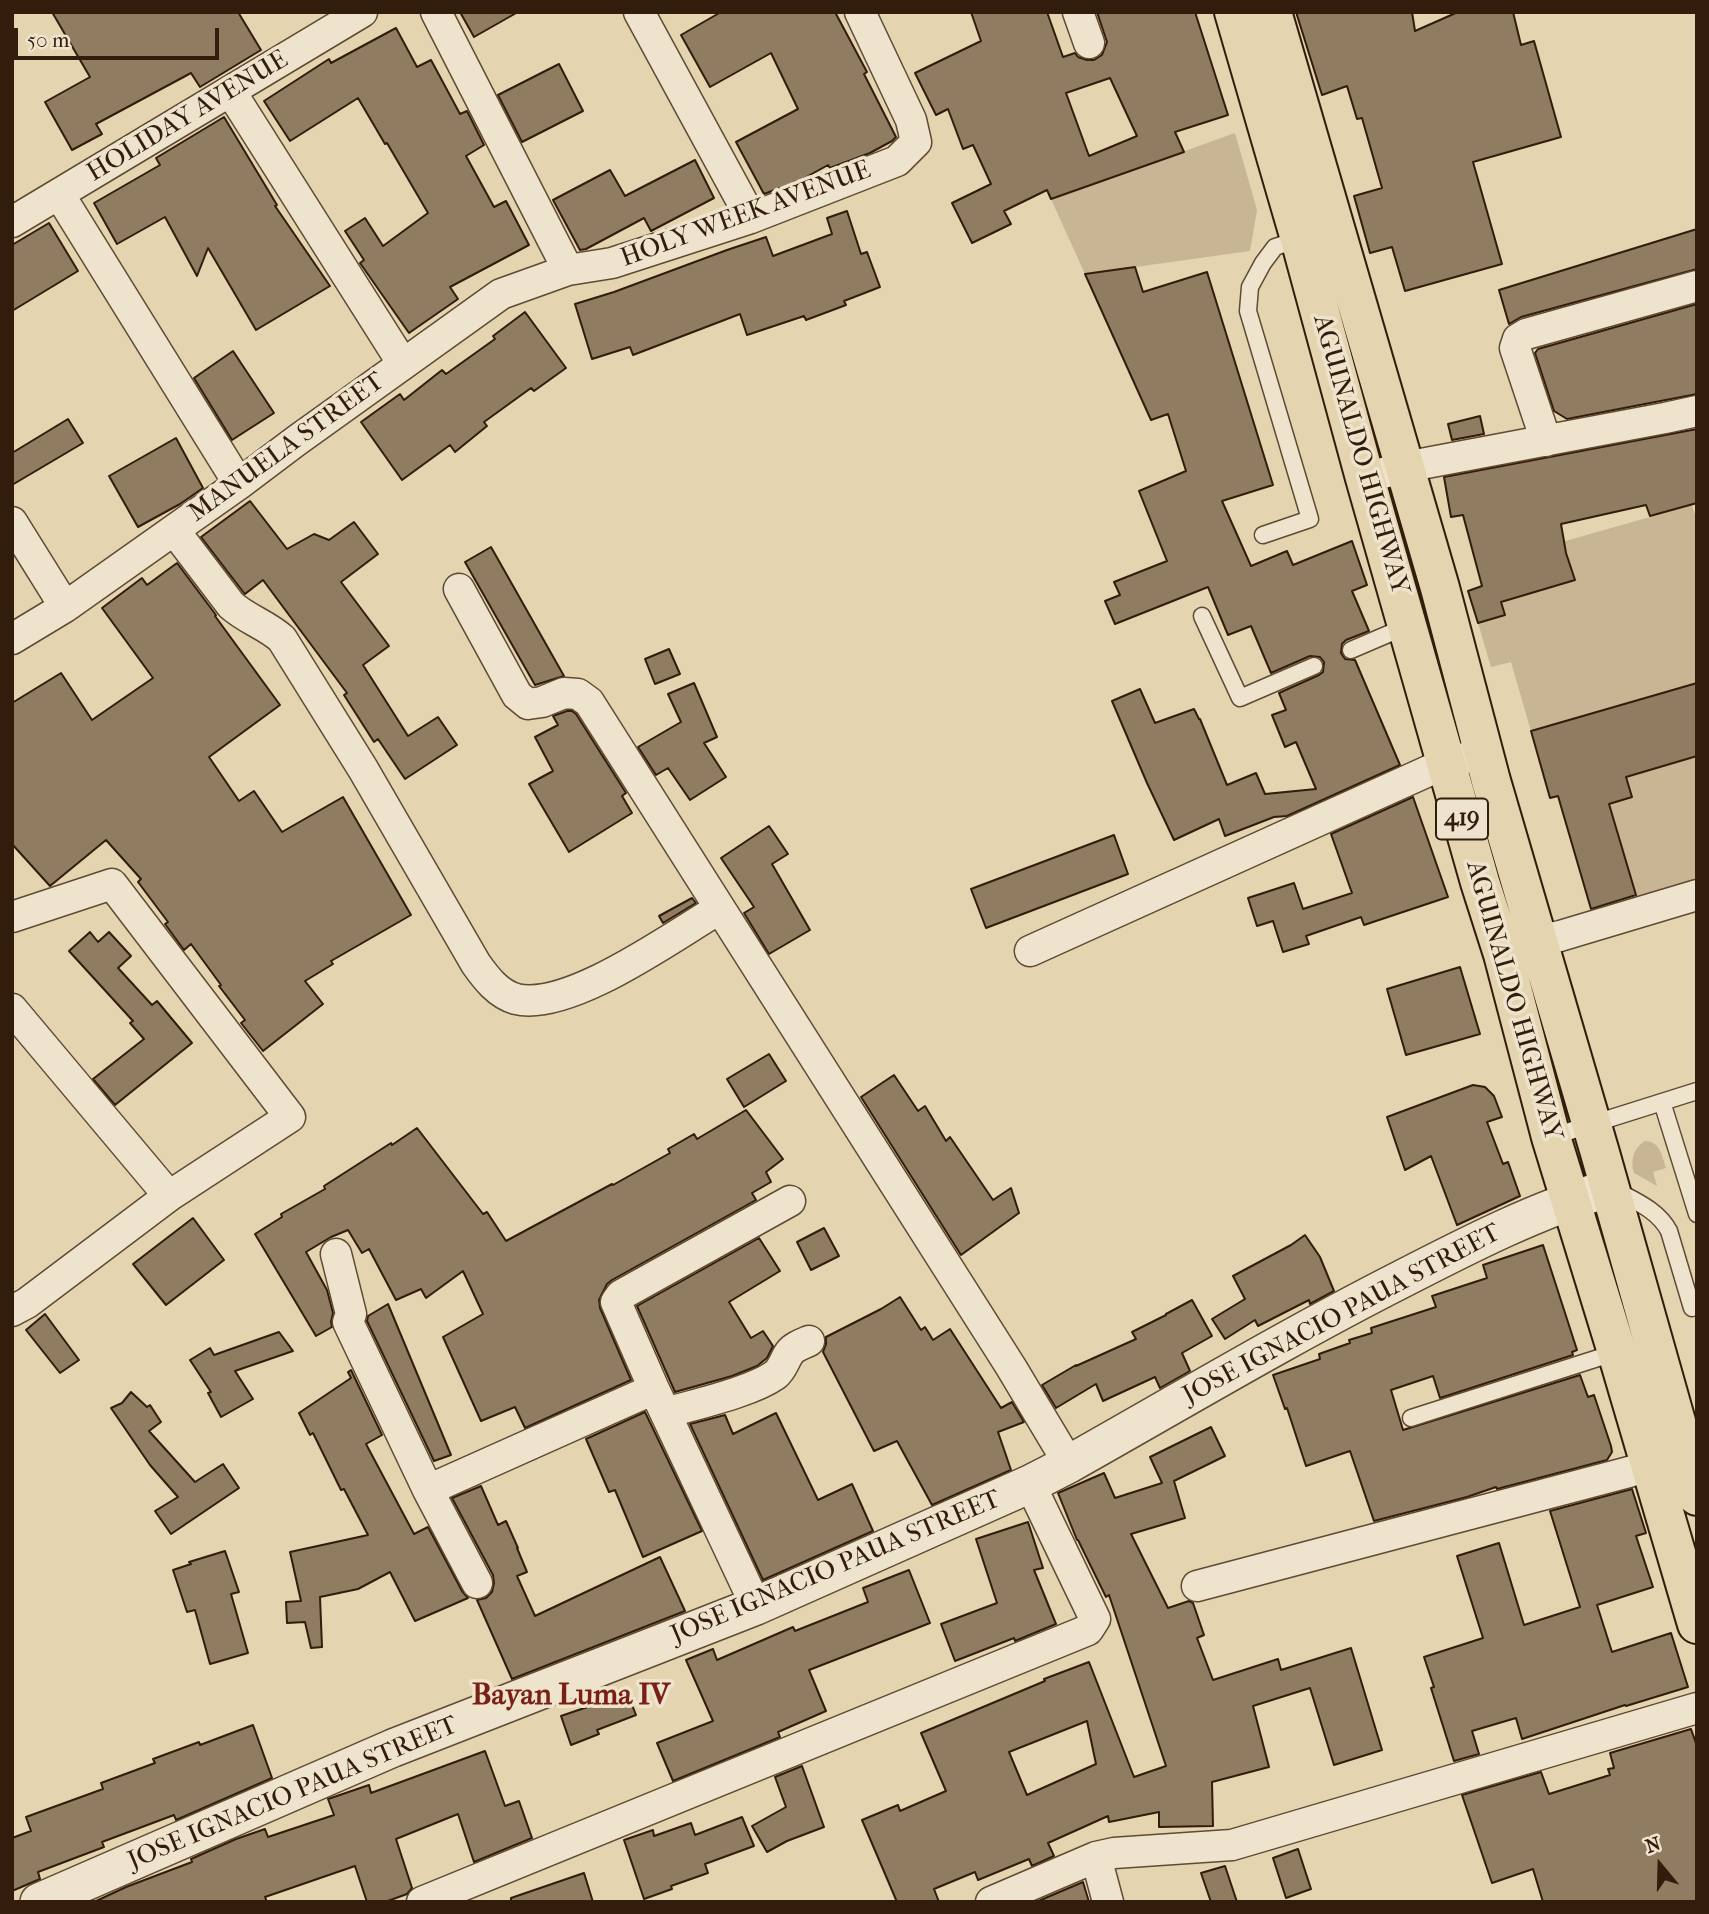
<!DOCTYPE html>
<style>
body{margin:0}
#map{position:relative;width:1709px;height:1914px;overflow:hidden;background:#e5d4b0;font-family:"IM FELL French Canon",serif}
canvas{display:block}
.frame{position:absolute;inset:0;border:14px solid #321c0b;pointer-events:none}
.north{position:absolute;left:1625px;top:1830px;width:70px;height:70px;-webkit-text-stroke:5px #eee3cc;paint-order:stroke;rotate:341deg;font-size:19px;font-weight:700;line-height:28px;text-align:center;color:#321c0b}
.north::after{content:'';display:block;margin:auto;width:24px;height:32px;background:#321c0b;clip-path:polygon(50% 0,100% 100%,50% 72%,0 100%)}
.scale{position:absolute;left:14px;top:28px;width:205px;height:32px;box-sizing:border-box;border:4px solid #321c0b;border-top:0;padding-left:9px;font-size:21px;line-height:24px;white-space:nowrap;color:#321c0b;-webkit-text-stroke:5px #eee3cc;paint-order:stroke}
</style>
<div id="map">
<canvas width="1709" height="1914"></canvas>
<div class="frame"></div>
<div class="north">N</div>
<div class="scale">50 m</div>
</div>
<script>
const ctx = document.querySelector('canvas').getContext('2d');
ctx.lineJoin = 'round';
function fillPath(path, color) { ctx.fillStyle = color; ctx.fill(path, 'evenodd'); }
function trace(path, color, width, dash) { ctx.strokeStyle = color; ctx.lineWidth = width; ctx.lineCap = dash ? 'butt' : 'round'; ctx.setLineDash(dash || []); ctx.stroke(path); }
function write(font, color, halo, rows, align = 'center') {
  ctx.font = font + ' "IM FELL French Canon",serif'; ctx.lineWidth = 7; ctx.setLineDash([]); ctx.textBaseline = 'middle'; ctx.strokeStyle = halo; ctx.fillStyle = color; for (const [text, x, y, turn = 0] of rows) {
    ctx.save(); ctx.translate(x, y); ctx.rotate((+turn || 0) * Math.PI / 180); ctx.textAlign = isNaN(turn) ? turn : align; if (halo) ctx.strokeText(text, 0, 0); ctx.fillText(text, 0, 0); ctx.restore();
  }
}
const green = new Path2D(`
 M1235 133 1257 210 1250 251 1085 274 1051 199Z
 M1692 505 1697 522V683L1531 731 1511 662 1491 667 1478 623 1504 615 1501 602 1559 585 1548 546Z
 M1697 756V880L1637 897 1603 783Z
 M1645 1141C1660 1141 1662 1156 1666 1168L1653 1172 1657 1186 1634 1173C1630 1161 1633 1148 1645 1141Z`);
const building = new Path2D(`
 M52 12H238L261 50 200 87 191 73 96 124 102 134 72 150 45 102 90 77Z
 M460 12H518L474 37Z
 M721 12H835L867 72 864 74 896 137 892 141 870 153 830 168 828 165 801 180 764 194 736 142 798 109 771 53 710 87 681 35Z
 M971 12H1047L1063 57 1075 53 1078 57 1087 60H1094L1102 55 1107 42 1097 12H1195L1228 115 1175 132 1184 152 1051 199 1047 190 1004 211 1011 224 972 243 952 203 991 184 973 145 963 149 948 109 936 115 915 73 981 41ZM1110 78 1137 136 1089 156 1066 93Z
 M1296 12H1412L1415 31 1458 12H1513L1521 45 1534 41 1561 137 1473 162 1502 264 1405 291 1392 247 1370 253 1354 196 1382 188 1362 118 1357 119 1347 86 1322 95Z
 M396 28 417 67 431 60 460 114 467 111 484 145 466 156 494 207 506 201 529 245 450 287 458 299 409 333 360 263 364 260 345 231 365 218 383 246 428 213 387 143 385 144 358 98 290 141 264 101 329 59 331 63Z
 M559 64 583 111 522 142 498 95Z
 M224 117 277 205 275 206 330 286 256 330 208 248 197 276 165 217 117 244 94 203 160 165 156 158Z
 M695 160 714 198 651 231 644 218 586 249 580 250 553 200 610 170 625 196Z
 M847 211 861 254 867 252 880 287 844 301 846 305 806 320 804 316 747 335 740 314 633 355 630 347 592 359 575 304 614 292 727 250 766 237 773 256 832 234 827 218Z
 M49 223 78 271 12 311V245Z
 M1697 229V269L1521 317 1509 324 1499 290Z
 M1135 267 1143 292 1207 272 1273 485 1222 501 1251 566 1287 551 1293 565 1352 541 1367 585 1352 591 1369 631 1346 640 1342 644 1341 653 1345 659 1355 660 1400 765 1287 816 1274 817 1225 836 1219 819 1174 840 1147 783 1112 701 1140 689 1155 723 1194 709 1199 719H1200L1227 785 1256 773 1265 794 1316 789 1296 742 1285 747 1272 715 1286 710 1279 693 1319 675 1323 672 1324 662 1320 657 1310 656 1271 673 1251 626 1228 635 1208 587 1115 624 1105 601 1120 595 1114 582 1167 561 1139 491 1186 471 1168 414 1151 420 1085 274Z
 M1697 304V394L1567 419 1554 411 1535 353 1538 349Z
 M525 312 566 368 534 391 531 388 484 422 487 426 455 452 450 445 402 480 361 422 400 394 404 400 442 370 446 374 495 339 493 336Z
 M233 351 274 413 232 440 194 378Z
 M1480 416 1484 434 1452 440 1448 424Z
 M68 419 83 443 12 485V453Z
 M1697 429V503L1650 516 1646 505 1561 524 1566 553 1575 580 1501 602 1505 615 1478 623 1468 591 1482 586 1463 515 1451 517 1444 477Z
 M176 438 203 488 180 504 138 527 109 476Z
 M250 501 287 549 314 534 329 540 354 522 378 554 341 582 389 646 363 665 408 736 438 717 457 745 405 779 378 739 374 742 344 695 347 693 263 580 245 594 244 593 201 537Z
 M491 547 564 676 535 685 465 562Z
 M177 563 216 615 215 616 280 705 209 757 239 801 254 791 282 832 343 797 411 915 331 961 333 964 305 981 323 1004 263 1051 241 1023 245 1020 219 986 221 985 191 944 184 950 165 924 168 922 138 882 141 879 106 840 50 886 12 844V703L61 673 92 720 153 678 102 608 142 578 147 585Z
 M669 649 680 674 655 684 645 659Z
 M694 683 717 737 704 743 726 777 690 800 668 768 656 775 638 747 681 722 668 694Z
 M1697 683V756L1626 777 1632 797 1609 804 1636 895 1591 909 1558 796 1550 798 1531 731Z
 M567 711H572L576 714 626 793 622 796 632 813 569 852 529 784 553 771 535 737 558 725 553 716Z
 M1413 797 1448 897 1364 925 1361 917 1306 936 1309 944 1283 952 1273 921 1257 926 1248 898 1294 883 1303 909 1352 893 1331 834Z
 M769 826 788 854 772 864 810 930 769 954 744 913 754 907 721 858Z
 M1114 835 1128 874 986 928 971 889Z
 M692 898 696 903 663 923 659 916Z
 M90 932 98 942 109 932 131 956 118 968 152 1005 157 1001 192 1043 115 1105 93 1079 144 1039 130 1023 133 1021 69 951Z
 M1460 967 1480 1034 1406 1055 1387 989Z
 M769 1054 786 1081 744 1107 727 1079Z
 M894 1075 918 1111 925 1106 946 1141 950 1137 993 1200 1011 1188 1019 1213 961 1255 861 1097Z
 M1473 1085 1485 1087 1494 1096 1502 1117 1487 1122 1503 1164 1508 1162 1520 1196 1457 1225 1431 1156 1405 1170 1387 1117Z
 M746 1110 783 1159 766 1172 771 1182 752 1193 756 1200 612 1280 607 1284 599 1300 600 1308 631 1380 525 1428 515 1407 481 1421 443 1337 483 1314 463 1271 426 1298 421 1289 396 1300 369 1249 362 1253 348 1230 331 1237 306 1252 327 1290 333 1313 331 1322 332 1327 316 1336 255 1234 282 1217 281 1214 325 1189 324 1186 391 1143 392 1145 417 1128 483 1214 487 1212 506 1241 612 1184 613 1185 670 1153 668 1149 694 1134 697 1139Z
 M193 1218 224 1260 166 1305 133 1264Z
 M824 1228 839 1256 811 1270 797 1242Z
 M1305 1235 1320 1257 1334 1291 1310 1304 1309 1300 1258 1326 1255 1320 1225 1339 1212 1319 1245 1299 1233 1276 1291 1245Z
 M759 1238 780 1271 729 1302 751 1338 763 1331 773 1346 767 1358 757 1366 732 1376 675 1392 637 1306Z
 M1543 1245 1577 1350 1572 1352 1573 1355 1440 1398 1433 1376 1391 1390 1403 1430 1580 1375 1588 1397 1594 1395 1611 1446 1612 1452 1607 1460 1497 1489 1496 1487 1467 1497 1374 1521 1350 1451 1306 1466 1287 1408 1285 1409 1273 1375 1320 1359 1319 1354 1350 1343 1349 1340 1372 1333 1371 1328 1436 1307 1432 1296 1487 1278 1483 1265Z
 M900 1297 921 1330 925 1327 933 1340 950 1329 1001 1408 1012 1402 1024 1422 998 1432 1011 1470 932 1505 897 1441 874 1451 823 1352 826 1344V1337L881 1309Z
 M1192 1300 1212 1336 1182 1353 1190 1371 1160 1388 1155 1377 1103 1401 1096 1384 1056 1408 1042 1385 1076 1365V1366L1136 1339 1132 1332 1166 1315V1314Z
 M388 1304 451 1455 434 1461 367 1321 368 1316Z
 M45 1314 79 1360 60 1373 26 1330Z
 M279 1332 293 1351 235 1371 253 1399 221 1417 208 1393 211 1392 190 1360 210 1348 214 1355Z
 M351 1370 382 1435 366 1444 414 1534 428 1527 462 1591 468 1598 415 1621 390 1572 358 1589 320 1597 322 1647 311 1648 305 1622 287 1623 286 1602 301 1601 290 1552 368 1535 344 1489 341 1490 313 1433 310 1435 299 1413 351 1378 348 1372Z
 M131 1392 147 1407 150 1405 161 1422 149 1431 195 1482 223 1464 239 1488 171 1534 155 1511 178 1497 150 1465 111 1408 122 1403Z
 M645 1412 702 1531 643 1557 615 1490 609 1492 586 1439Z
 M776 1413 818 1500 852 1484 873 1531 763 1580 690 1424 725 1415 733 1434Z
 M1211 1427 1225 1456 1174 1481 1185 1518 1131 1534 1168 1608 1189 1601 1193 1603 1204 1635 1197 1638 1213 1680 1278 1659 1281 1670 1351 1648 1382 1750 1334 1765 1310 1688 1253 1706 1269 1767 1212 1782 1213 1826 1159 1827V1812L1109 1822 1108 1816 1048 1843 1054 1856 1032 1866 1029 1859 978 1880 975 1872 934 1889 939 1902H897L862 1820 898 1805 900 1811 946 1791 921 1733 1045 1681 1044 1679 1089 1662 1134 1777 1166 1766 1109 1595 1106 1597 1078 1540H1077L1058 1493 1104 1473 1115 1498 1162 1483 1150 1457ZM1087 1721 1096 1764 1027 1795 1009 1752Z
 M481 1486 498 1525 506 1521 518 1548H517L527 1572 517 1576 535 1616 660 1557 685 1611 512 1679 477 1600 486 1598 492 1592 494 1583 493 1575 452 1498Z
 M1632 1489 1646 1533 1636 1536 1653 1587 1597 1605 1612 1652 1671 1633 1688 1687 1626 1706 1625 1705 1522 1739 1516 1718 1472 1731 1479 1754 1454 1761 1431 1688 1434 1687 1424 1657 1483 1638 1457 1556 1499 1543 1524 1625 1580 1607 1550 1511Z
 M1028 1522 1043 1568 1034 1570 1056 1624 1015 1641 1014 1638 955 1661 941 1624 997 1603 976 1539Z
 M225 1551 239 1592 231 1594 248 1653 210 1664 195 1610 187 1612 173 1570 191 1564 189 1562Z
 M909 1570 930 1623 809 1670 826 1711 778 1732 780 1737 673 1781 657 1743 713 1721 686 1660 713 1649 717 1660 793 1627 795 1631 868 1602 863 1588Z
 M625 1687 636 1715 597 1730 599 1734 571 1745 561 1716 596 1704 595 1700Z
 M253 1725 272 1778 176 1820 174 1815 102 1842 104 1847 38 1872 40 1879 12 1891V1838L31 1831 26 1817 103 1789 101 1783 155 1763 153 1759 199 1742 200 1745Z
 M1691 1729 1697 1746V1902H1543L1533 1869 1492 1883 1462 1795 1541 1772 1549 1794 1610 1775 1608 1769 1614 1768 1610 1753Z
 M485 1751 505 1806 519 1801 532 1838 474 1862 458 1814 396 1839 412 1888 407 1894 385 1902H367L355 1866 265 1897 267 1902H94L126 1887 192 1862 191 1859 236 1839 265 1829 268 1837 334 1815 328 1799 331 1798 369 1785 371 1793Z
 M802 1766 824 1827 787 1841 767 1852 752 1826 786 1807 775 1777Z
 M742 1817 754 1846 705 1864 708 1873 671 1886 672 1889 644 1899 624 1840 653 1830 654 1836 691 1823 695 1835Z
 M1298 1849 1311 1889 1286 1898 1273 1858Z
 M1225 1866 1237 1902H1211L1201 1873Z
 M584 1873 593 1902H511V1898Z
 M1083 1882 1089 1902H1036Z`);
const service = new Path2D(`
 M1263 535 1310 519 1248 311 1250 287 1263 263 1275 247 1300 239
 M1202 616 1240 698 1314 666
 M1351 650 1407 626
 M1662 1102 1697 1214
 M1551 1137 1697 1091
 M1615 1190C1635 1201 1658 1210 1669 1231L1692 1308
 M1411 1418 1617 1352`);
const minor = new Path2D(`
 M436 12 568 270
 M639 12 751 218
 M1078 12 1089 43
 M231 92 403 364
 M59 194 239 484
 M12 222 362 12
 M1546 441 1515 348 1518 339 1526 334 1697 286
 M1365 478 1405 467 1665 418 1697 411
 M12 522 65 607
 M174 530 231 605C246 619 267 625 282 639L363 769 476 964C486 978 498 994 516 999 569 1012 673 936 719 909
 M459 589 517 695 528 704 542 702 564 693 578 694 589 702 1011 1367 1069 1464
 M12 639 65 607 239 484 296 441 501 294 568 270 612 263 751 218 897 161 916 142 911 120 860 12
 M12 917 112 884 290 1117 169 1196 27 1303 12 1311
 M1520 948 1537 941 1560 936 1697 895
 M1030 951 1446 763 1465 758
 M12 1009 169 1196
 M336 1254 351 1314 348 1322 428 1490 477 1583
 M666 1413C696 1404 751 1392 775 1375 783 1369 784 1360 790 1352 794 1347 802 1344 809 1341
 M428 1490 654 1389
 M1197 1586 1629 1472 1670 1459
 M756 1606 654 1389 616 1302 621 1295 790 1201
 M1096 1857 1108 1902
 M422 1902 1088 1630 1095 1619 1030 1484
 M991 1902 1096 1857 1114 1853 1232 1845 1697 1708`);
const tertiary = new Path2D(`
 M39 1902 393 1748 756 1606 1030 1484 1069 1464C1179 1402 1288 1337 1400 1280 1468 1245 1536 1210 1610 1188`);
const trunk = new Path2D(`
 M1234 12 1300 239 1365 478 1480 882 1503 954 1551 1137 1617 1352 1697 1624
 M1272 12 1440 588 1491 781 1600 1153 1697 1496`);
const shields = [
 [1462,819,52]
];
const shieldNames = [
 ["419",1462,819]
];
const streetNames = [
 ["HOLIDAY AVENUE",188,117,-31],
 ["HOLY WEEK AVENUE",746,215,-20],
 ["MANUELA STREET",287,448,-36],
 ["AGUINALDO HIGHWAY",1360,455,74],
 ["AGUINALDO HIGHWAY",1513,1001,74],
 ["JOSE IGNACIO PAUA STREET",1342,1315,-28],
 ["JOSE IGNACIO PAUA STREET",836,1568,-23],
 ["JOSE IGNACIO PAUA STREET",293,1794,-23]
];
const quarterNames = [
 ["Bayan Luma IV",571,1697]
];
fillPath(green, '#c7b594');
fillPath(building, '#8f7c61');
trace(building, '#321c0b', 2);
trace(service, '#5f4a34', 19);
trace(minor, '#5f4a34', 33);
trace(tertiary, '#5f4a34', 40);
trace(trunk, '#321c0b', 42);
trace(service, '#eee3cc', 16);
trace(minor, '#eee3cc', 30);
trace(tertiary, '#eee3cc', 37);
trace(trunk, '#e5d4b0', 38);
for (const [x, y, w] of shields) { const box = new Path2D(); box.roundRect(x - w / 2, y - 20.5, w, 41, 5); ctx.fillStyle = '#eee3cc'; ctx.fill(box); trace(box, '#321c0b', 2); }
write('bold 24px', '#321c0b', null, shieldNames);
write('26px', '#321c0b', '#eee3cc', streetNames);
write('bold 30px', '#7a1f14', '#eee3cc', quarterNames);
</script>
